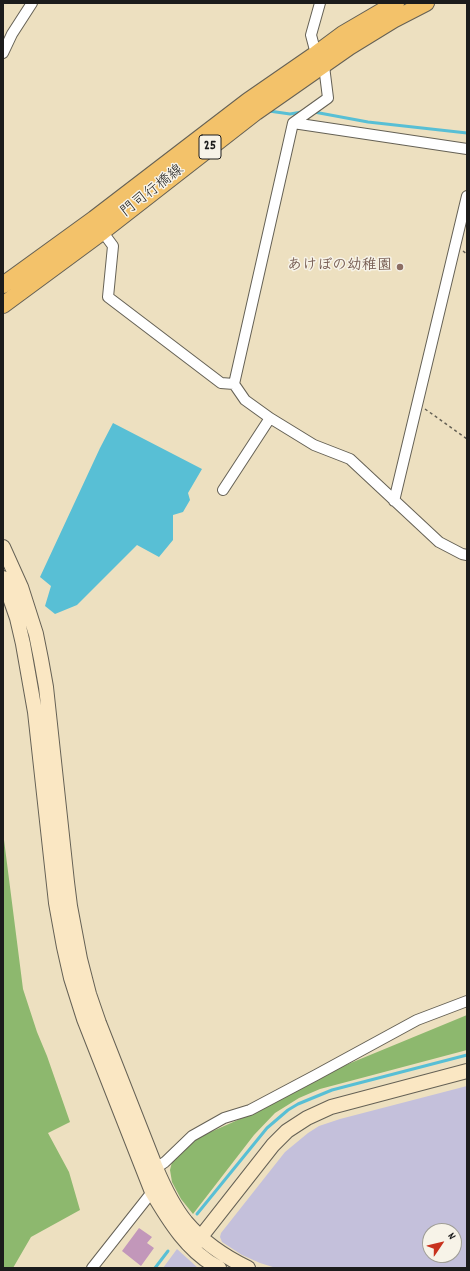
<!DOCTYPE html>
<meta charset="utf-8">
<style>
body{margin:0}
#map{position:relative;width:470px;height:1271px;overflow:hidden;background:#ede0c0;font-family:Dekko,sans-serif}
canvas{display:block}
.frame{position:absolute;inset:0;border:4px solid #1c1c1c;pointer-events:none}
.north{position:absolute;left:422px;top:1223px;width:40px;height:40px;box-sizing:border-box;background:#f7f3e8;border:1px solid #9f9d96;border-radius:50%;rotate:55deg;font-size:11px;font-weight:700;line-height:16px;text-align:center;color:#1c1c1c}
.north::after{content:'';display:block;margin:auto;width:14px;height:18px;background:#c8321e;clip-path:polygon(50% 0,100% 100%,50% 72%,0 100%)}
</style>
<div id="map">
<canvas width="470" height="1271"></canvas>
<div class="frame"></div>
<div class="north">N</div>
</div>
<script>
const ctx = document.querySelector('canvas').getContext('2d');
ctx.lineJoin = 'round';
function fillPath(path, color) { ctx.fillStyle = color; ctx.fill(path, 'evenodd'); }
function trace(path, color, width, dash) { ctx.strokeStyle = color; ctx.lineWidth = width; ctx.lineCap = dash ? 'butt' : 'round'; ctx.setLineDash(dash || []); ctx.stroke(path); }
function write(font, color, halo, rows, align = 'center') {
  ctx.font = font + ' Dekko,"Klee One",sans-serif'; ctx.lineWidth = 3; ctx.setLineDash([]); ctx.textBaseline = 'middle'; ctx.strokeStyle = halo; ctx.fillStyle = color; for (const [text, x, y, turn = 0] of rows) {
    ctx.save(); ctx.translate(x, y); ctx.rotate((+turn || 0) * Math.PI / 180); ctx.textAlign = isNaN(turn) ? turn : align; if (halo) ctx.strokeText(text, 0, 0); ctx.fillText(text, 0, 0); ctx.restore();
  }
}
const industrial = new Path2D(`
 M467 1086V1268H276L260 1263 242 1255 222 1242 220 1237 221 1233 285 1152 308 1133 319 1126 340 1119ZM430 1231H454V1255H430Z
 M177 1249 198 1268H163Z`);
const forest = new Path2D(`
 M3 832 23 989 37 1032 47 1056 70 1122 48 1133 69 1172 80 1210 31 1237 13 1268H3Z
 M467 1015V1050L320 1089 299 1098 275 1113 254 1135 193 1214 181 1199 172 1182 170 1170 172 1162 195 1139 267 1107 324 1074Z`);
const water = new Path2D(`
 M113 423 202 469 188 493 190 500 183 512 173 515V540L159 557 137 545 77 605 55 614 45 606 51 586 40 577 100 448Z`);
const stream = new Path2D(`
 M269 111 290 114 302 112
 M314 112 368 122 467 133
 M197 1214 267 1128 288 1110 298 1104 332 1090 467 1055
 M155 1268 168 1251`);
const building = new Path2D(`
 M139 1228 152 1237 147 1243 154 1248 141 1266 122 1251Z`);
const path = new Path2D(`
 M463 251 467 254
 M425 409 467 439`);
const street = new Path2D(`
 M320 3 311 35 316 54 324 66 328 98 293 123 234 384 245 400 270 418 314 445 350 459 439 542 462 554 467 555
 M3 53 12 34 32 3
 M293 123 467 149
 M99 227 113 246 108 297 221 383 234 384
 M223 490 270 418
 M394 501 467 196
 M149 1170 156 1168 165 1162 192 1136 224 1118 250 1110 316 1075 417 1020 467 1001
 M92 1268 152 1192`);
const secondary = new Path2D(`
 M3 547 21 587 36 634 41 659 46 687 67 882 70 906 80 959 89 994 99 1023 156 1168C164 1187 173 1206 186 1222 203 1242 225 1257 248 1268
 M3 578 17 618 23 644 35 712 56 903 64 947 71 978 84 1019 152 1192C169 1221 188 1252 219 1268
 M196 1243 273 1145 287 1131 307 1118 331 1107 467 1071`);
const primary = new Path2D(`
 M3 285 94 219 248 101 316 54 343 34 396 3
 M3 305 102 232 256 112 349 47 393 20 426 3`);
const markers = [
 [400,267,4,"#8d6e63"]
];
const shields = [
 [210,147,22]
];
const shieldNames = [
 ["25",210,147]
];
const streetNames = [
 ["門司行橋線",153,192,-38]
];
const educationNames = [
 ["あけぼの幼稚園",392,267]
];
fillPath(industrial, '#c4c0db');
fillPath(forest, '#8db86e');
fillPath(water, '#58bfd5');
trace(stream, '#58bfd5', 3);
fillPath(building, '#c297ba');
trace(street, '#656155', 12);
trace(secondary, '#656155', 16);
trace(primary, '#656155', 18);
trace(path, '#656155', 1.5, [3, 3]);
trace(street, '#fff', 10);
trace(secondary, '#fae7c3', 14);
trace(primary, '#f3c26a', 16);
for (const [x, y, r, color] of markers) { const dot = new Path2D(); dot.arc(x, y, r, 0, 2 * Math.PI); ctx.fillStyle = color; ctx.fill(dot); trace(dot, '#f7f3e8', 1.5); }
for (const [x, y, w] of shields) { const box = new Path2D(); box.roundRect(x - w / 2, y - 12, w, 24, 3); ctx.fillStyle = '#f7f3e8'; ctx.fill(box); trace(box, '#1c1c1c', 1); }
write('bold 14px', '#1c1c1c', null, shieldNames);
write('15px', '#1c1c1c', '#f7f3e8', streetNames);
write('bold 15px', '#785e54', '#f7f3e8', educationNames, 'right');
</script>
